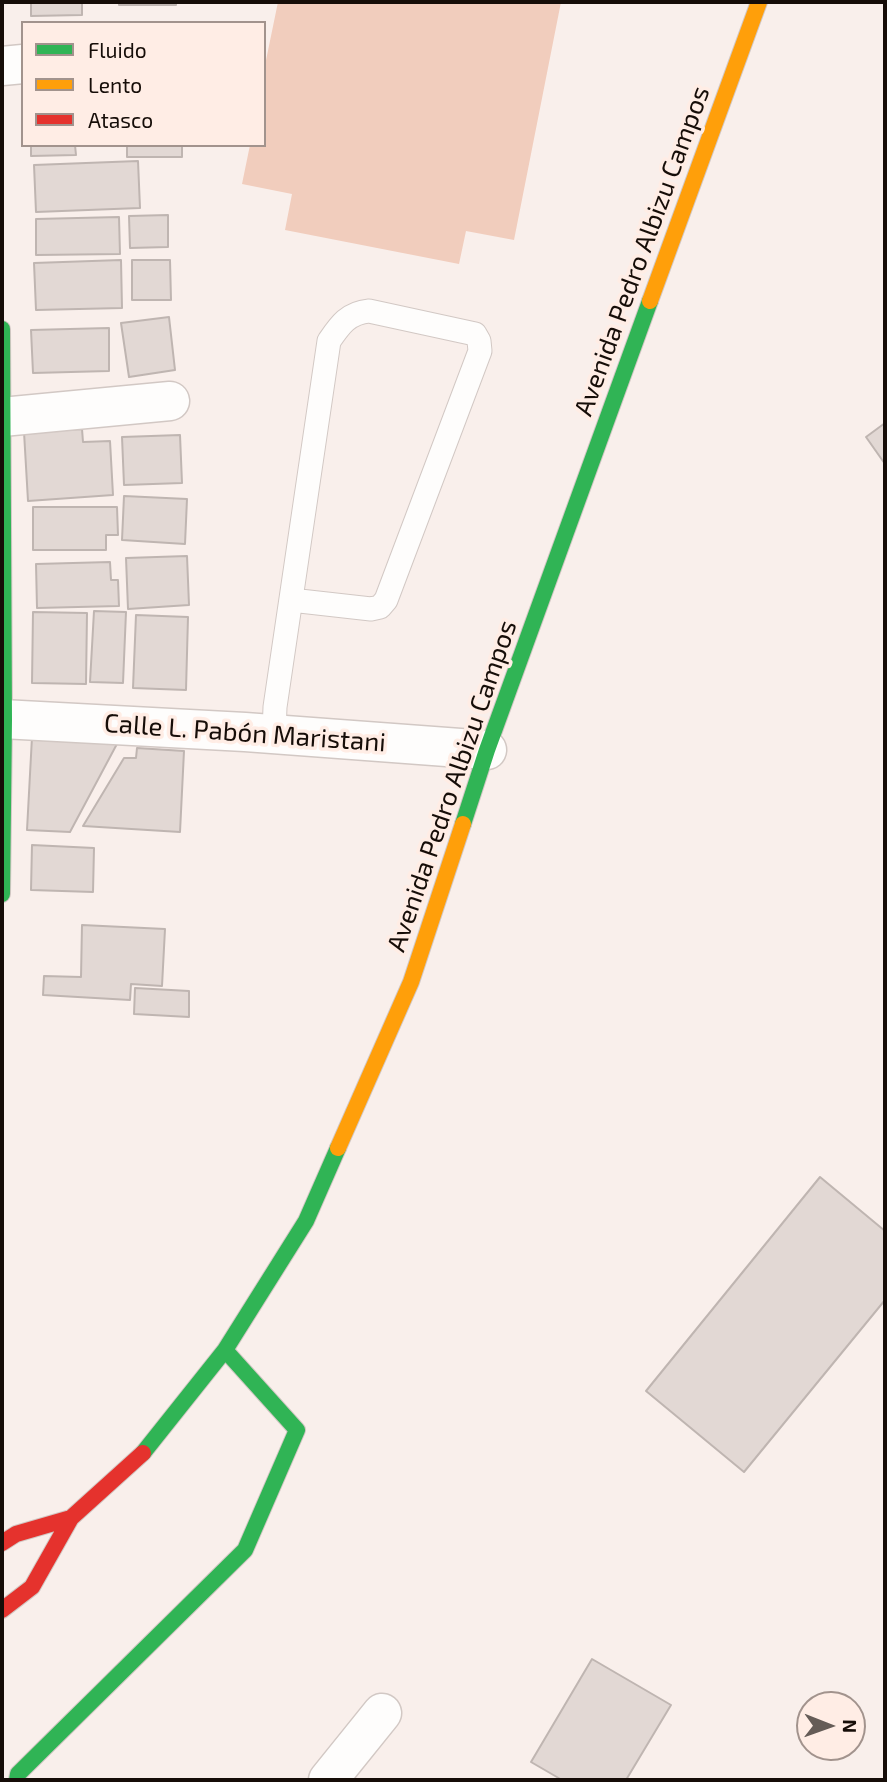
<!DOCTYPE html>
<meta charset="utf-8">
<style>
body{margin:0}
#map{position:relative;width:887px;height:1782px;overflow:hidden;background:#f9efeb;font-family:"Exo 2",sans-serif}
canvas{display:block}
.frame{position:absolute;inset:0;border:4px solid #160d08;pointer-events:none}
.legend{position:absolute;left:21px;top:21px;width:245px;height:126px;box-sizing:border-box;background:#ffede5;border:2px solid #a2938d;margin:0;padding:9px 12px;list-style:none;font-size:21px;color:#160d08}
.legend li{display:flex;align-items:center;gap:14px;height:35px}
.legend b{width:35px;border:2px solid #a2938d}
.north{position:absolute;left:796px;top:1691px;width:70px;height:70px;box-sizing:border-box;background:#ffede5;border:2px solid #a2938d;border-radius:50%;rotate:91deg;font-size:19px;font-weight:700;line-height:28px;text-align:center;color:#160d08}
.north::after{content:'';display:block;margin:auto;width:24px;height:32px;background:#655c57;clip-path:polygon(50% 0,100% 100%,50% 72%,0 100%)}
</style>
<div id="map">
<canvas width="887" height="1782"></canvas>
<div class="frame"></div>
<ul class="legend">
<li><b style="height:9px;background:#30b455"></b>Fluido</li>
<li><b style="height:9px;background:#ff9f0a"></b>Lento</li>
<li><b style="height:9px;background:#e5322d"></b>Atasco</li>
</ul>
<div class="north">N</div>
</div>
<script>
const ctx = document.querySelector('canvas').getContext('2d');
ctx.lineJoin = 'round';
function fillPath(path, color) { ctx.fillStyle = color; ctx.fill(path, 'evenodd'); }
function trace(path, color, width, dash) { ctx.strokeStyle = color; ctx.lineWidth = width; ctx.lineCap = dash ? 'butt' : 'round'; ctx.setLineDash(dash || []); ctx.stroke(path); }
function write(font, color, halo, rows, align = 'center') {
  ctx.font = font + ' "Exo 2",sans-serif'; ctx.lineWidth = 7; ctx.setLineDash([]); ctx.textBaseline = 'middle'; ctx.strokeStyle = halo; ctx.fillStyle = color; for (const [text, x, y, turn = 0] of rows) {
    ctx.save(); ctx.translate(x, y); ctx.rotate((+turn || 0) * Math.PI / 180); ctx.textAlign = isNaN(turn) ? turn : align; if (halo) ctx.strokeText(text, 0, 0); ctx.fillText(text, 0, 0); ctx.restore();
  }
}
const green = new Path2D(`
 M278 2H561L514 240 466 231 459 264 285 230 292 194 242 184 250 145H264V70Z`);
const building = new Path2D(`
 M31 2H82V15L31 16Z
 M119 2H176V5H119Z
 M31 145H75L76 155 31 156Z
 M127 145H182V157H127Z
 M138 161 140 208 36 212 34 165Z
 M168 215V247L130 248 129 216Z
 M119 217 120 254 36 255V219Z
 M121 260 122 308 36 310 34 263Z
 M132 260H170L171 300H132Z
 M169 317 175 370 129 377 121 323Z
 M109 328V371L33 373 31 330Z
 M885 423V464L866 437Z
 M82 429 83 442 110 441 113 495 28 501 24 432Z
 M180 435 182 483 124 485 122 437Z
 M124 496 187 499 185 544 122 540Z
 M33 507H117L118 535H106V550H33Z
 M187 556 189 605 128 609 126 558Z
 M110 562 111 580H118L119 606 37 608 36 564Z
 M94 611 126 612 123 683 90 682Z
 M33 612 87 613 86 684 32 683Z
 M136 615 188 617 186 690 133 688Z
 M32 737 118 742 70 832 27 830Z
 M137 748 184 751 180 832 83 826 124 758H136Z
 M32 845 94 848 93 892 31 890Z
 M82 925 165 929 162 986 131 984 130 1000 43 995 44 976 81 977Z
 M135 988 189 991V1017L134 1014Z
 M820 1177 885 1231V1300L744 1472 646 1391Z
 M592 1659 671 1705 626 1780H562L531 1762Z`);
const lane = new Path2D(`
 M274 734 275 707 329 341C340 325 348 313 369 311L475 334 479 341 480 351 386 600 380 607 371 609 291 600`);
const street = new Path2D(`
 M2 66 23 64
 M2 417 170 401
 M2 719 245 732 487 750
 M328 1780 382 1713`);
const fast = new Path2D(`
 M2 329 4 720 2 894
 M463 824 487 750 650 301
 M143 1453 225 1350 306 1221 338 1148
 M17 1780 18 1774 245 1550 297 1430 225 1350`);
const slow = new Path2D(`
 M650 301 759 2
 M338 1148 411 982 463 824`);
const jam = new Path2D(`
 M2 1543 16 1534 71 1518
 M2 1610 32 1587 71 1518 143 1453`);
const streetNames = [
 ["Avenida Pedro Albizu Campos",642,251,-70],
 ["Calle L. Pabón Maristani",245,733,4],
 ["Avenida Pedro Albizu Campos",452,786,-71]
];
fillPath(green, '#f1cdbd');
fillPath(building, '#e2d8d4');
trace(building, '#bfb5b1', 2);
trace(lane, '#d2c8c4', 25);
trace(street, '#d2c8c4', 41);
trace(fast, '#d2c8c4', 18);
trace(slow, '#d2c8c4', 18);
trace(jam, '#d2c8c4', 18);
trace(lane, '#fefdfc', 23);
trace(street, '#fefdfc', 38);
trace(fast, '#30b455', 16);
trace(slow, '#ff9f0a', 16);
trace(jam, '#e5322d', 16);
write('26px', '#160d08', '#ffede5', streetNames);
</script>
